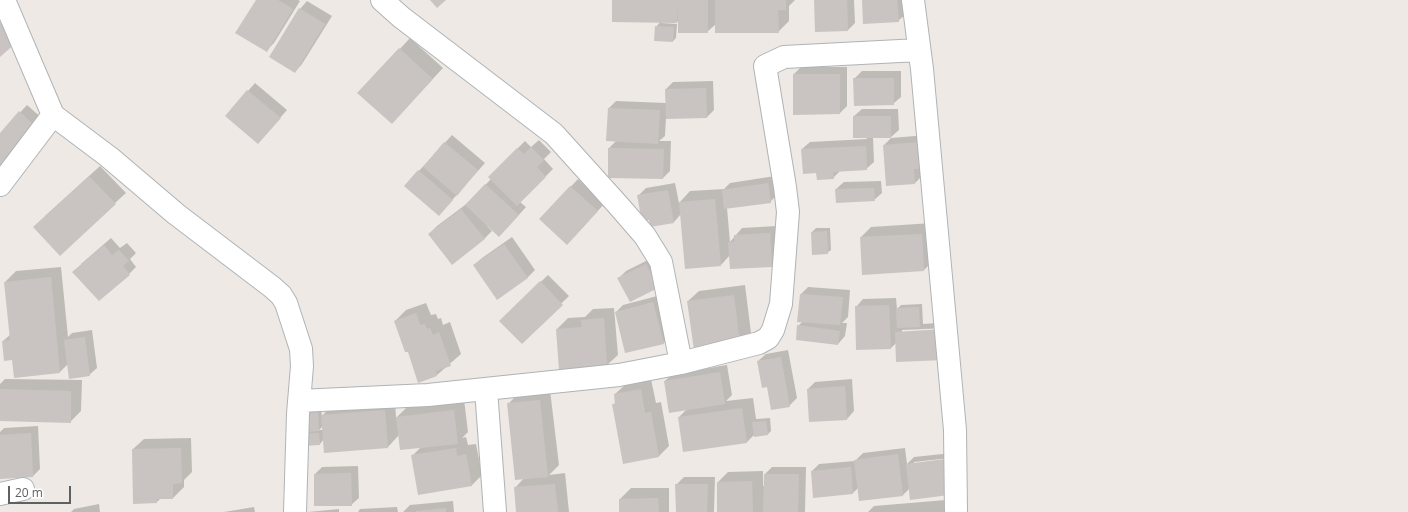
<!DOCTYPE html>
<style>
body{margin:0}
#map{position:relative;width:1408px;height:512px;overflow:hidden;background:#eee9e4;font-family:"Open Sans",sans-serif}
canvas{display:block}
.scale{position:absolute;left:8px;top:486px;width:63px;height:18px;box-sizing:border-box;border:2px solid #5c6164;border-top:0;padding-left:5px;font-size:12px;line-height:14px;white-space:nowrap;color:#5c6164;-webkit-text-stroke:3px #fff;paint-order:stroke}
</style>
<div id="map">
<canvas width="1408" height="512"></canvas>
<div class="scale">20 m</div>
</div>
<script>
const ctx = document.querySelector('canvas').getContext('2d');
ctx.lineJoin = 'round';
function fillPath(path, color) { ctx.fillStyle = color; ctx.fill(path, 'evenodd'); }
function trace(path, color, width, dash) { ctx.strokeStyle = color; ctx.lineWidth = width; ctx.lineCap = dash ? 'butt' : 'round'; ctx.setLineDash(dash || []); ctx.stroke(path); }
const shadow = new Path2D(`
 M257 0H298L300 1 274 43 266 51Z
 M613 0H795L789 6V21L778 32 716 24 707 32 679 20 677 22H662V23L677 24 676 38 673 41 656 27 661 21Z
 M815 0H854L855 23 848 30Z
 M863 0H905L906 14 898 21Z
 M307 1 332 16 302 64 295 72 300 9Z
 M410 38 443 68 402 112 359 93Z
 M801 67H847V106L840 113 794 74Z
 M862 71H901V97L893 104 854 79Z
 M713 81 714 110 707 117 666 118 665 136 659 141H671L670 171 663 178 609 177V148L616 141 607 140 609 108 616 101 666 103V89L673 82Z
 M255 83 287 110 258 143 226 116Z
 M27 105 43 119 0 167V134Z
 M862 109H898L899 130 891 137H873L874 162 866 169 840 171 833 178 817 172 802 149 810 142 867 139 854 116Z
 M452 135 485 163 446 207 405 186Z
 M927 135 922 176 915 183 884 145 891 138Z
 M539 140 551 152 544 159 553 169 520 202 526 207 507 228 487 226 492 231 484 239 429 234 437 226 469 202 491 179 489 177 525 141 531 147Z
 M100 166 126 193 115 203 45 216Z
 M775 176 778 194 770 202 727 208 730 242 742 228 777 226 779 258 772 266 730 255 721 265 681 214 674 222 650 219 638 196 646 188 675 183 679 203 690 191 724 189 730 183Z
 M578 179 605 203 574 237 540 219Z
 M881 181 882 193 874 200 836 189 844 182Z
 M932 223 934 260 923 271 861 237 871 227Z
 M816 228H830L831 250 827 253 812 232Z
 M512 237 535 270 528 277 497 298 474 265 482 258Z
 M111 238 120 248 127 243 136 253 130 259 136 267 129 274 81 264Z
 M654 257 665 280 618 279 626 271Z
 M61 267 68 337 72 333 92 330 97 368 89 375 68 364 60 372 13 359 3 341 11 334 5 282 16 271Z
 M548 275 569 296 522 342 500 321Z
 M745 285 751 333 740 343 688 301 699 291Z
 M808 287 850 290 848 317 842 323H847L845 336 838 344 798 326 803 321 801 294Z
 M661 295 671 336 664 343 616 312 623 305Z
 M896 298 897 309 901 305 922 304 923 324 951 322 952 351 945 359 897 361 896 343 891 348 857 349 856 307 863 299ZM948 328 949 330 902 332V330Z
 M426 303 431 315 436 314 438 319 441 318 443 325 450 322 461 354 437 375 408 350 395 321 406 310Z
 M614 308 618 355 607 365 557 329 568 318 585 317 593 309Z
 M788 350 797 398 789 406 768 386 758 361 766 354Z
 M727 365 732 395 726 401 753 398 756 419 770 418 771 431 768 434H755L747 442 679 417 687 409 665 381 672 374Z
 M5 379 82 380 81 411 70 422 0 420V384Z
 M651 379 656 403 661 402 669 446 658 457 613 405 616 402 615 394 626 384Z
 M852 379 854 411 847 419 808 389 815 382Z
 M550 390 559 465 549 475 565 473 569 512H517L515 488 524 478 508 404 519 393Z
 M464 399 468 432 462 438 466 437 468 445 476 444 482 475 471 486 412 456 421 447 399 435 387 448 324 439 320 444 303 445 307 410 321 409 322 416 333 404 395 400 396 418 408 406ZM323 426 324 430H319Z
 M38 426 40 469 33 476 0 478V432L4 428Z
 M191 438 192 472 184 480V487L173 498H161L157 502 133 449 144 439Z
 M905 448 907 464 914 457 952 453 956 487 910 488 903 495 859 487 853 493 812 471 819 464 855 461 863 453ZM950 458V460L914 464V462Z
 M358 466 359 498 351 505 315 474 322 467Z
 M772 467H806L805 512H718V482L728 472 763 471V486H765V474Z
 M684 477H715L714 512H677L676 485Z
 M631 488H669V512H620V499Z
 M958 499 960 512H868L874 506Z
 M453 501 454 512H403L410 505Z
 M99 504 100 512H71L74 509Z
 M254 507 255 512H224Z
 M397 507 398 512H358L360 509Z
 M339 509V512H308Z`);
const building = new Path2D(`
 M256 0H278L293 9 267 52 235 33Z
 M430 0H446L437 8Z
 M612 0H708V33H678V7L677 23 612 22Z
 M715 0H786V10H778L779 33H715Z
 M814 0H847L848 31 815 32Z
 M862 0H897L899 22 863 24Z
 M299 8 325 24 295 73 269 57Z
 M0 22 17 42 0 57Z
 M655 26 674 27 673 42 654 41Z
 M399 48 433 79 392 124 357 93Z
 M793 74H840V114L793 115Z
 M853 78H894V105L854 106Z
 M706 88 707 118 666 119 665 89Z
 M247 90 281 118 258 144 225 116Z
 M608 108 660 110 658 144 606 141Z
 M19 111 36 127 0 168V133Z
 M853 116H891V138H853Z
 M444 142 478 170 457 196 423 167Z
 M920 142 922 169H914L915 184 886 186 883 145Z
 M866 146 867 170 833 172 834 179 817 180 816 173 803 174 801 149Z
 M531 147 544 160 537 167 546 177 517 206 488 177 517 148 524 154Z
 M608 148 664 149 663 179 608 178Z
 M418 170 453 200 439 216 404 186Z
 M89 176 116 204 60 256 33 227Z
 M768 183 771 203 724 209 722 190Z
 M485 184 519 215 499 237 465 205Z
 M570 186 598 211 567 245 539 219Z
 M874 188 875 201 836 203 835 189Z
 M668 190 674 223 650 227 649 220 642 222 637 195Z
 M715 199 721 266 685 269 679 202Z
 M461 209 485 239 452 265 428 234Z
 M827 231 828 254 812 255 811 232Z
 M770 233 772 267 730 269 728 242H734V235Z
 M922 234 924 271 862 275 860 237Z
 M504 244 528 278 497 300 473 265Z
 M104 245 112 255 119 250 129 261 123 266 130 275 99 301 72 272Z
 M646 264 658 288 630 302 617 278Z
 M51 277 60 373 14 378 12 360 4 361 2 341 10 340 4 282Z
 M540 281 563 305 522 344 499 321Z
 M800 294 843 297 840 325 797 322Z
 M734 295 740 344 694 350 687 301Z
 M653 302 664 344 625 353 615 312Z
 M889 305 891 349 856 350 855 306Z
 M919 307 920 327 897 328 896 308Z
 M416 313 420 325 425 324 427 329 430 328 433 335 439 332 451 366 436 371 437 376 418 383 408 352H405L394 321Z
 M604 318 607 366 559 370 556 329 582 327 581 320Z
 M797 325 840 331 838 345 796 340Z
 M944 329 945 360 896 362 895 332Z
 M85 337 90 376 69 379 64 340Z
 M781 357 790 407 771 410 767 387 762 388 757 361Z
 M720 372 725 404 669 413 664 381Z
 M845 386 847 420 809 422 807 389Z
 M0 389 71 391V423L0 421Z
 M641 389 645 413 651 412 659 457 623 464 612 404H615L614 394Z
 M540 400 548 477 515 480 507 403Z
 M742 408 747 443 683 452 678 417Z
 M385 410 388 448 324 453 321 415Z
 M454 410 458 444 400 450 396 417Z
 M318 412 319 431 304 432 303 413Z
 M766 421 768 435 754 437 752 422Z
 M31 433 33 477 0 479V435Z
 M319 433 320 445 302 446 301 434Z
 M181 448 182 483 173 484V499H157V503L133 504 132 449Z
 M456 448 457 456 466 454 472 486 418 495 411 455Z
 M898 454 903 496 859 501 854 460Z
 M945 459 949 495 910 500 906 464Z
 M851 467 853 494 813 498 811 471Z
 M351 473 352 506H314V474Z
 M764 474H799L798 512H763Z
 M752 481 753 512H717V482Z
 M555 484 558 512H516L514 487Z
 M675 484H708L707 512H676Z
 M658 498 659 512H619V499Z
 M446 508V512H416V511Z`);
const street = new Path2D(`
 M4 0 53 115 109 157 176 214 272 287 281 295 286 303 301 349 302 366 298 414 295 512
 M382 0 401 17 554 134 618 205 645 236 661 262 681 363
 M913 0 922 69 955 430 956 512
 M0 185 53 115
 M486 389 495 512
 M299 401 428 395 619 375 681 363 759 343 768 338 773 330 781 304 788 212 785 187 765 66 784 57 919 50
 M0 494 23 489`);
fillPath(shadow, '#0003');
fillPath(building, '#c9c4c1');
trace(street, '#afb3b6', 24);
trace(street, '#fff', 22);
</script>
